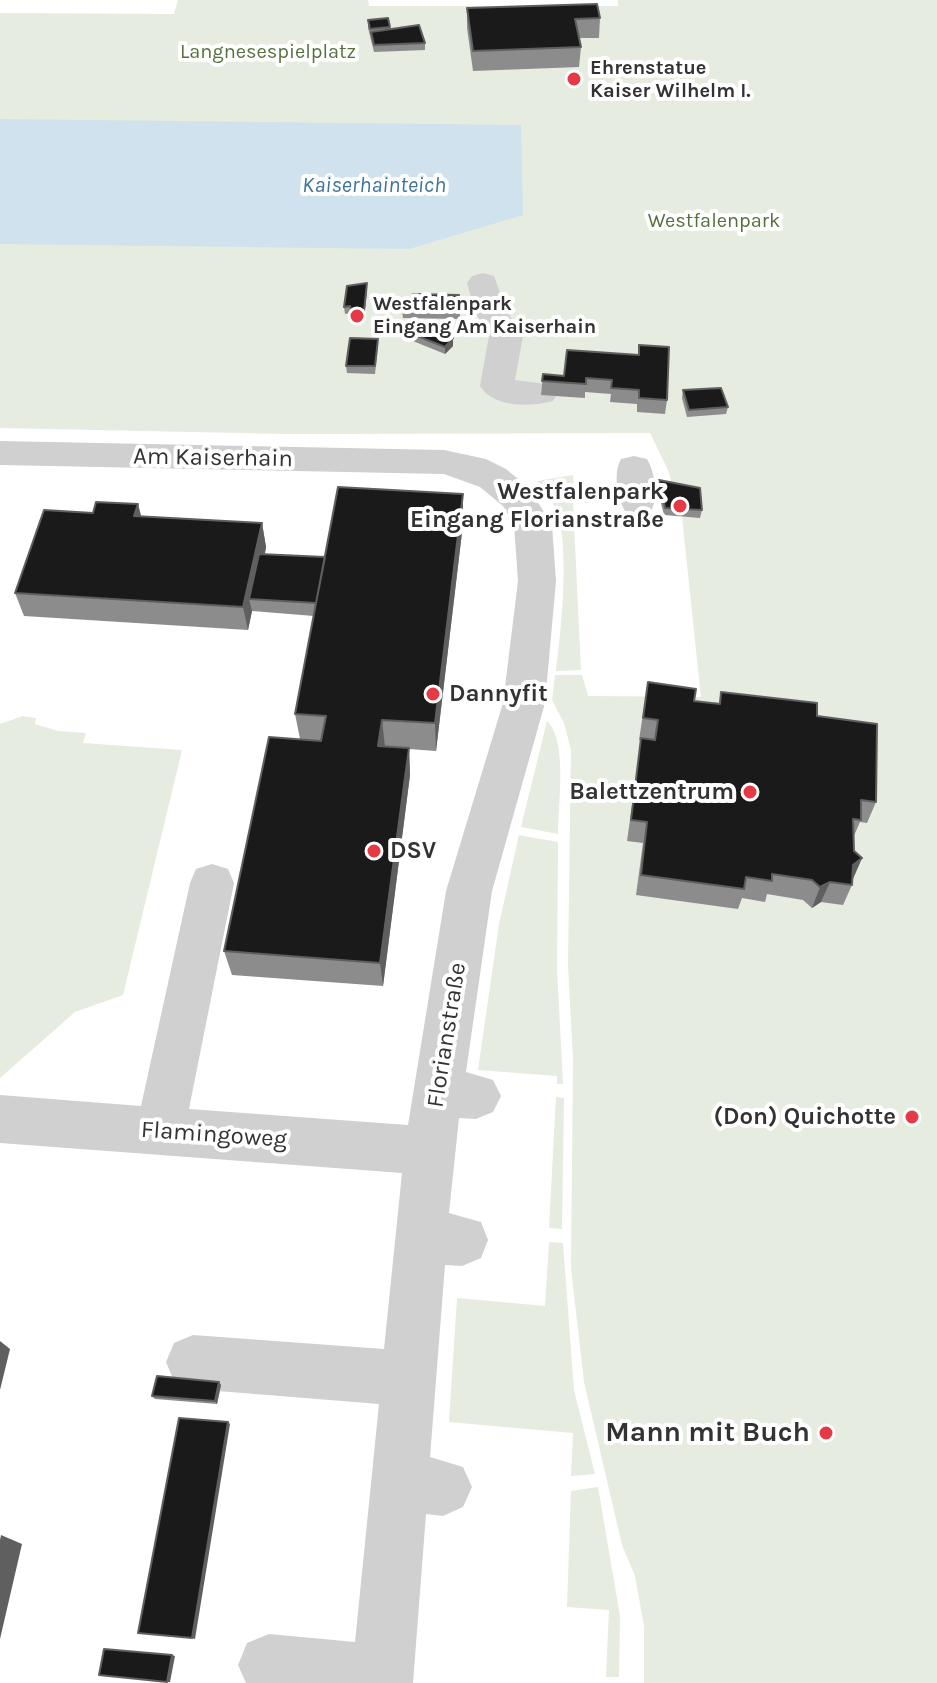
<!DOCTYPE html>
<meta charset="utf-8">
<style>
body{margin:0}
canvas{display:block;background:#fff}
</style>
<canvas width="937" height="1683"></canvas>
<script>
const ctx = document.querySelector('canvas').getContext('2d');
ctx.lineJoin = 'round';
function fillPath(path, color) { ctx.fillStyle = color; ctx.fill(path, 'evenodd'); }
function trace(path, color, width, dash) { ctx.strokeStyle = color; ctx.lineWidth = width; ctx.lineCap = dash ? 'butt' : 'round'; ctx.setLineDash(dash || []); ctx.stroke(path); }
function write(font, color, halo, rows, align = 'center') {
  ctx.font = font + ' Karla,sans-serif'; ctx.lineWidth = 8; ctx.setLineDash([]); ctx.textBaseline = 'middle'; ctx.strokeStyle = halo; ctx.fillStyle = color; for (const [text, x, y, turn = 0] of rows) {
    ctx.save(); ctx.translate(x, y); ctx.rotate((+turn || 0) * Math.PI / 180); ctx.textAlign = isNaN(turn) ? turn : align; if (halo) ctx.strokeText(text, 0, 0); ctx.fillText(text, 0, 0); ctx.restore();
  }
}
const green = new Path2D(`
 M178 0H368L369 6H618V0H937V1683H644V1626L635 1576 622 1545 584 1382 571 1268 573 1059 568 965 571 750 564 723 552 700 555 675H582L588 696 701 697 682 517H700L674 491 668 470 650 433 288 434 0 428V13L174 14Z
 M573 475 574 491H628L629 502 573 503 581 670 556 671C561 632 571 542 555 507 551 498 542 489 537 481Z
 M23 716 36 718 35 724 58 731 86 733 83 743 182 750 123 995 75 1012 0 1078V724Z
 M547 721C568 741 558 806 558 834L521 827Z
 M519 835 558 842 557 969 563 1084H557V1076L478 1070 499 924Z
 M556 1097 564 1098 562 1229 549 1228Z
 M549 1242 563 1243 574 1390 595 1474 571 1476 573 1433 449 1422 457 1298 545 1306Z
 M598 1487 620 1616 619 1677H606L609 1610 567 1607 571 1491Z`);
const water = new Path2D(`
 M0 119 521 125 523 215 409 249 0 244Z`);
const minor = new Path2D(`
 M483 273 494 276 507 312 523 336 515 380 553 385 558 393 553 401C530 407 494 408 480 386L489 336 475 312 467 283 472 276Z
 M0 441 444 450 486 459 506 469 529 488 552 525 556 581 545 703 492 891 466 1072 493 1080 501 1096 493 1112 476 1119 459 1118 449 1213 481 1222 488 1240 481 1258 462 1266 445 1265 430 1457 463 1467 472 1487 463 1507 443 1516 426 1514 413 1683H246L238 1665 247 1643 269 1634 355 1642 379 1404 193 1389 174 1381 166 1362 174 1343 193 1335 384 1349 402 1173 0 1143V1095L141 1106 190 883 196 869 212 864 228 869 234 883 189 1109 408 1125 446 891 503 703 518 581 514 525 503 506 480 487 444 474 0 465Z
 M634 456 647 459C655 473 659 497 651 511L638 515 625 511C617 497 613 473 621 459Z`);
const wall = new Path2D(`
 M467 8 600 18 599 38H579L581 47 579 67 473 71 467 28Z
 M388 18 390 29 425 43V50L374 52 368 28V20Z
 M367 283V290L364 318 352 319 350 313 345 314 344 307Z
 M459 295V302H460V319L403 318 402 311 409 301Z
 M407 332 453 338V346L445 354 408 339Z
 M378 346 375 374 347 373 346 366Z
 M567 350 667 400 665 414 637 412V404L610 402 611 394 585 392V398L541 395 543 374 564 376Z
 M683 390 728 407 726 414 687 417 682 398Z
 M659 480 702 510 700 518 664 515 657 488Z
 M463 494V524L436 751 409 749 410 775 383 986 232 975 224 951 300 739 295 714 314 616 252 611 248 630 24 616 15 593 93 513 138 504 141 516 262 523 266 547 265 554 325 557Z
 M648 682 694 701 719 703 721 692 817 716 876 802 867 823 860 822 853 838 854 851 862 858 852 880V885L843 905 821 902 812 908 803 900 767 894 765 902 742 898 738 909 636 895 643 843 627 841 641 741 639 740Z
 M221 1385 217 1404 155 1399 152 1396Z`);
const shadedWall = new Path2D(`
 M367 283V290L364 318V311Z
 M453 338V346L445 354V347Z
 M463 494V524L436 751 435 723Z
 M138 504 144 528 134 516Z
 M262 523 266 547 255 599H249L252 611 248 630 243 607Z
 M382 720 385 747 378 746Z
 M409 748 410 775 383 986 380 963Z
 M862 858 853 879 846 884 853 865Z
 M830 882 821 902 812 908 820 887Z
 M0 1341 10 1349 0 1390Z
 M219 1382 221 1385 217 1404 215 1401Z
 M228 1422 230 1424 195 1639 192 1638Z
 M1 1535 22 1544 0 1639V1540Z
 M172 1655 175 1656 170 1682H167Z`);
const building = new Path2D(`
 M597 4 600 18 575 19 581 47 473 51 467 8Z
 M388 18 390 27 370 29 368 20Z
 M419 25 425 43 374 45 371 32Z
 M367 283 364 311 352 312 350 306 344 307 347 286Z
 M413 294 459 295 456 302H460V312L402 311 404 301H409Z
 M416 324 453 338 445 347 407 332Z
 M350 338 378 339 375 366H346Z
 M639 345 669 347 667 400 639 398V390L611 388 612 380 586 378V384L542 381 543 374 564 376 567 350 639 355Z
 M721 388 728 407 689 410 683 390Z
 M659 480 700 488 702 510 665 508Z
 M338 487 463 494 435 723 382 720 378 746 409 748 380 963 224 951 269 737 321 741 326 716 295 714Z
 M96 502 138 504 134 516 262 523 243 607 15 593 44 510 93 513Z
 M259 554 325 557 316 603 249 599Z
 M648 682 696 689 694 701 720 704 721 692 817 703V716L877 724 876 802 861 800V820L853 819 854 851 862 858 853 865 852 885 830 882 820 887 812 880 772 874V881L746 877 744 889 641 875 647 822 631 820 641 738 655 740 658 720 643 718Z
 M157 1376 219 1382 215 1401 152 1396Z
 M179 1418 228 1422 192 1638 138 1633Z
 M104 1649 172 1655 167 1682 99 1675Z`);
const markers = [
 [574,79,8,"#e63946"],
 [357,316,8,"#e63946"],
 [680,506,8,"#e63946"],
 [433,694,8,"#e63946"],
 [750,792,8,"#e63946"],
 [374,851,8,"#e63946"],
 [912,1117,8,"#e63946"],
 [826,1433,8,"#e63946"]
];
const farParknames = [
 ["Langnesespielplatz",268,52],
 ["Westfalenpark",714,221]
];
const farPoinames = [
 ["Ehrenstatue",590,68],
 ["Kaiser Wilhelm I.",590,91],
 ["Westfalenpark",373,304],
 ["Eingang Am Kaiserhain",373,327]
];
const farWaternames = [
 ["Kaiserhainteich",374,186]
];
const streetNames = [
 ["Am Kaiserhain",213,458,1],
 ["Florianstraße",447,1035,-81],
 ["Flamingoweg",214,1135,4]
];
const poiNames = [
 ["Westfalenpark",664,492],
 ["Eingang Florianstraße",664,520],
 ["Dannyfit",449,694,"left"],
 ["Balettzentrum",734,792],
 ["DSV",390,851,"left"],
 ["(Don) Quichotte",896,1117]
];
const nearPoinames = [
 ["Mann mit Buch",810,1433]
];
fillPath(green, '#e6ecdf');
fillPath(water, '#cfe2ee');
fillPath(minor, '#d0d0d0');
fillPath(wall, '#8c8c8c');
fillPath(shadedWall, '#5f5f5f');
fillPath(building, '#1a1a1a');
trace(building, '#5f5f5f', 2);
for (const [x, y, r, color] of markers) { const dot = new Path2D(); dot.arc(x, y, r, 0, 2 * Math.PI); ctx.fillStyle = color; ctx.fill(dot); trace(dot, '#fff', 3); }
write('20px', '#56703f', '#fff', farParknames);
write('bold 20px', '#333', '#fff', farPoinames, 'left');
write('italic 22px', '#3f7597', '#fff', farWaternames);
write('24px', '#333', '#fff', streetNames);
write('bold 24px', '#333', '#fff', poiNames, 'right');
write('bold 28px', '#333', '#fff', nearPoinames, 'right');
</script>
